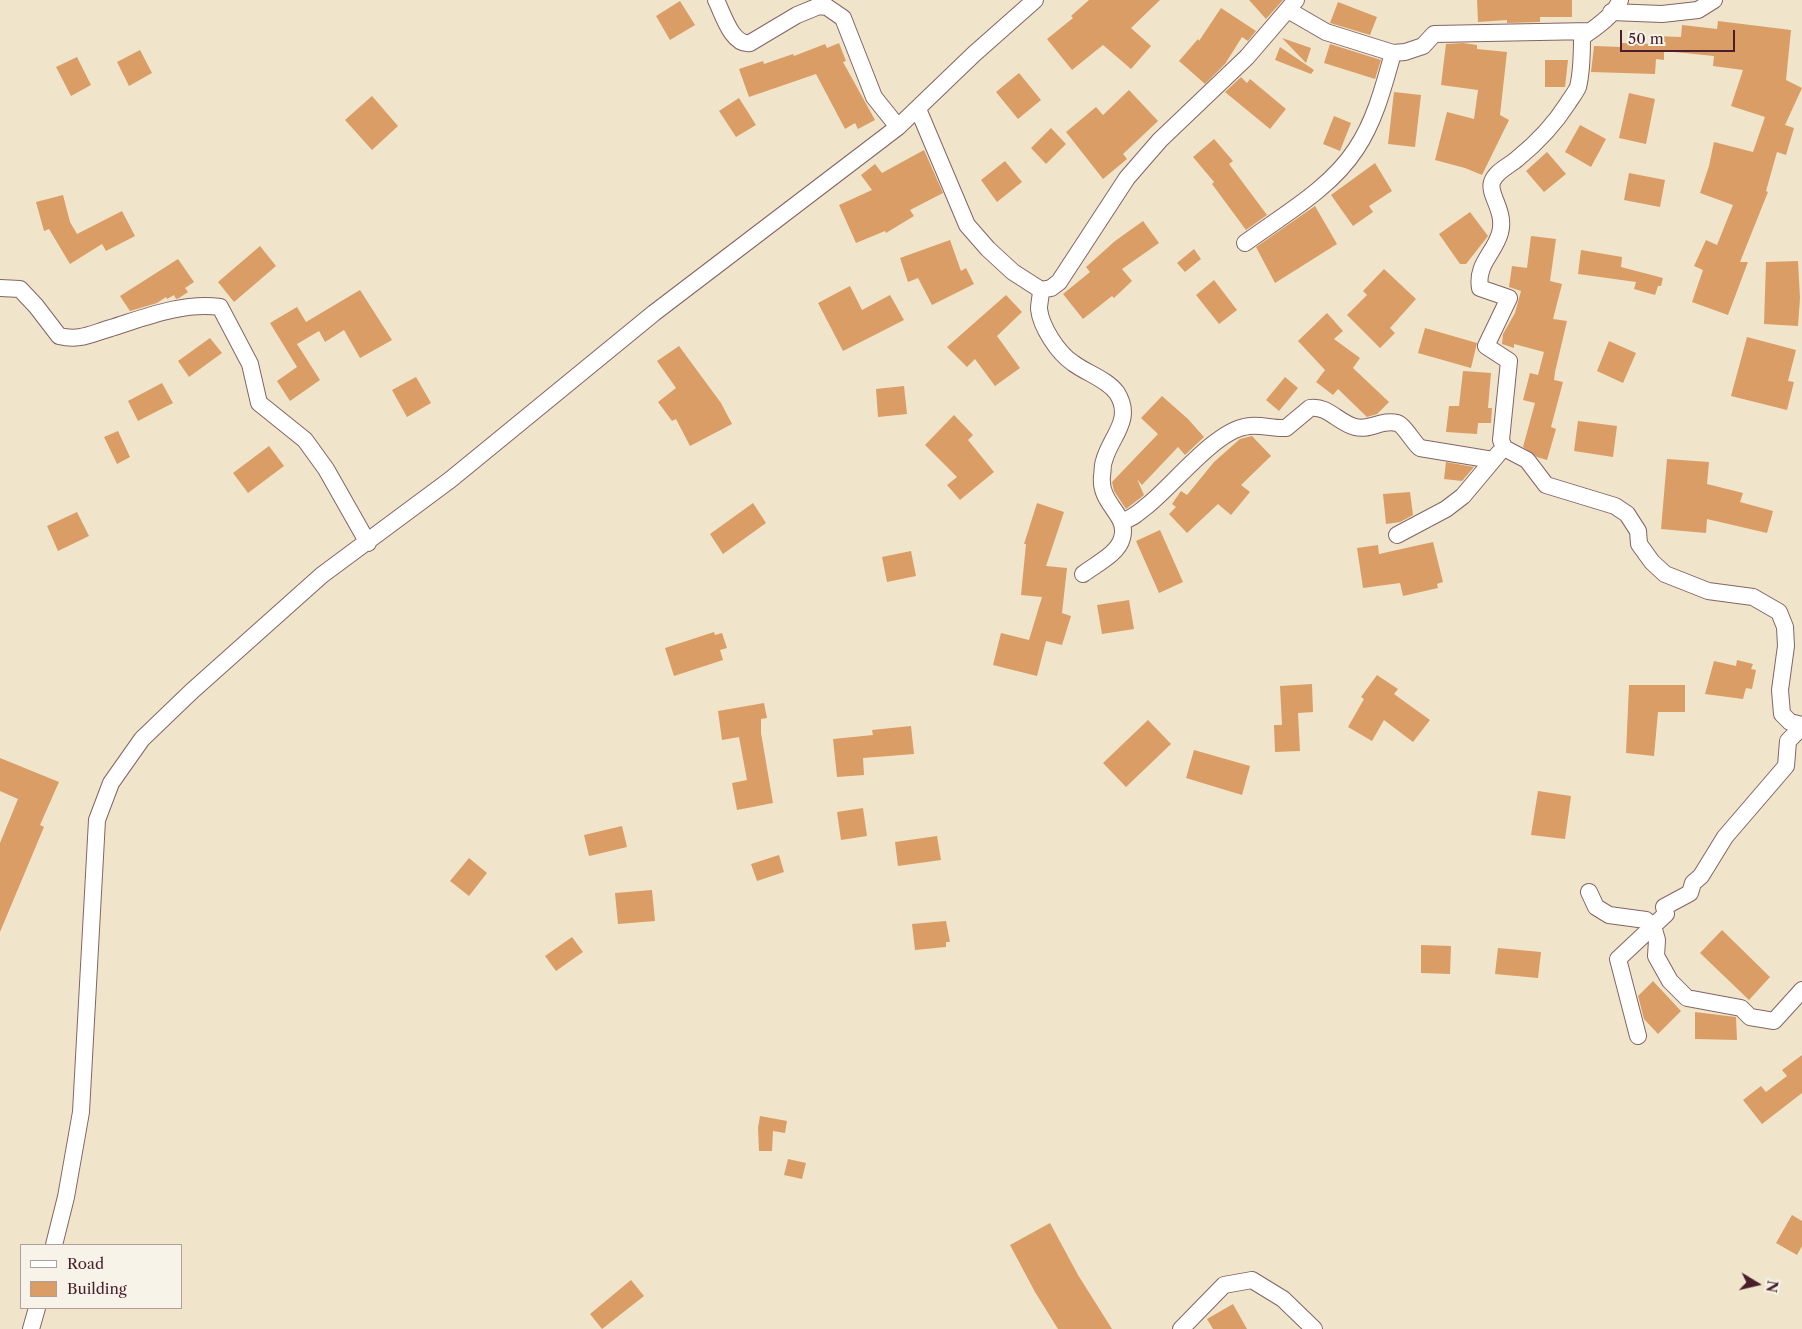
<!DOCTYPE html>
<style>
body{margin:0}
#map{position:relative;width:1802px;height:1329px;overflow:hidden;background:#f0e5cb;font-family:"Libre Caslon Text",serif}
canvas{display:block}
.legend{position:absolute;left:20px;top:1244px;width:162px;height:65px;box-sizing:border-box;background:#f7f3e8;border:1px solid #b29e9c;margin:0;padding:6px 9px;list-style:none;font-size:15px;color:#4a1f2b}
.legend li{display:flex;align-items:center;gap:10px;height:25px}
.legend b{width:25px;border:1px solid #b29e9c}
.north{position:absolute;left:1732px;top:1259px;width:50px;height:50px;-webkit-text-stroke:4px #f7f3e8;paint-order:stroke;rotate:99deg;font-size:14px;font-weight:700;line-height:20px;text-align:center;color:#4a1f2b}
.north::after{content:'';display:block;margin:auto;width:18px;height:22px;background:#4a1f2b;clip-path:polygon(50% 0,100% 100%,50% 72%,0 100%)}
.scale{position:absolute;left:1620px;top:30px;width:115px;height:22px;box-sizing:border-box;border:2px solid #4a1f2b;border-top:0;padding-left:6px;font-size:15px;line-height:18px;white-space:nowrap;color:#4a1f2b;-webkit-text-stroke:4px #f7f3e8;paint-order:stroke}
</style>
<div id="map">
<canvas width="1802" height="1329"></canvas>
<ul class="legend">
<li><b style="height:6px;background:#fff"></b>Road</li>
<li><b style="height:14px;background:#da9d65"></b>Building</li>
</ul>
<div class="north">N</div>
<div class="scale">50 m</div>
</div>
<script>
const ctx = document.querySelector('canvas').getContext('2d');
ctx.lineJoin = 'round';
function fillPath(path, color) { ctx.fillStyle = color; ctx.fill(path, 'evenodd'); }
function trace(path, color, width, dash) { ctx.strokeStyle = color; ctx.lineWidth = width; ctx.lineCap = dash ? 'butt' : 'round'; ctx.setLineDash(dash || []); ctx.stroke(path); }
const building = new Path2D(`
 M1089 0H1160L1131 28 1151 46 1131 69 1103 45 1072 70 1047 39 1073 18 1071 16Z
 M1249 0H1283L1266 19Z
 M1477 0H1572V17H1540V22L1507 23V20L1478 22Z
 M680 1 695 25 670 40 656 16Z
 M1338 2 1377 17 1370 35 1330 23Z
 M1221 8 1256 31 1248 41 1242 37 1225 64 1205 84 1179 61 1198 39 1199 41Z
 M1718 21 1791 30 1786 80 1802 88 1785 125 1794 128 1786 155 1777 152 1766 191 1768 192 1740 262H1748L1728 315 1692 302 1703 270 1694 266 1706 240 1717 245 1733 205 1700 193 1709 166 1714 142 1753 152 1765 117 1731 106 1743 70 1713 66 1714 56 1664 51V60L1656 59 1655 74 1591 72 1594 46 1622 47V43L1656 44V36L1681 37 1682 25 1717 29Z
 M1282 38 1311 48 1306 63Z
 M839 43 846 61 843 62 875 120 858 129 855 123 845 129 816 74 749 97 739 69 763 61 764 64 793 54 794 56 825 44 827 48Z
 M1463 43 1477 45V49L1507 52 1500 115 1509 120 1482 175 1465 168 1435 160 1447 112 1474 119 1478 90 1441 85 1446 44Z
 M1330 44 1381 60 1375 79 1324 63Z
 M1280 47 1314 70 1311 74 1275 60Z
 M140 50 152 73 129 86 117 62Z
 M77 57 91 85 71 96 56 67Z
 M1545 60H1568L1565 87H1545Z
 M1019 73 1041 100 1018 119 996 92Z
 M1241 77 1247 83 1250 79 1286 109 1270 129 1225 92Z
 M1129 90 1158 121 1123 154 1127 159 1103 179 1066 132 1096 107 1103 115Z
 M1394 92 1421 95 1415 147 1388 144Z
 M1629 93 1655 99 1646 144 1619 138Z
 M372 96 398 126 372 150 345 120Z
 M739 98 756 125 736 137 719 111Z
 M1334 116 1351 123 1340 151 1323 144Z
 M1580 125 1606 139 1591 167 1565 152Z
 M1051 128 1066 144 1046 164 1031 148Z
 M1214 139 1233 161 1229 164 1267 215 1246 230 1212 184 1214 182 1193 157Z
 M924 150 943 193 910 210 914 216 886 233 885 231 856 243 839 205 872 190 861 175 875 164 882 173Z
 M1547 152 1566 174 1544 192 1526 171Z
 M1005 161 1022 182 997 202 981 180Z
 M1375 163 1392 191 1369 206 1373 212 1353 226 1331 195Z
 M1629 173 1665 180 1660 207 1624 200Z
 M63 195 70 222 77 234 122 211 135 236 106 251 102 244 70 264 49 229 44 231 36 202Z
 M1315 206 1337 244 1275 283 1256 247Z
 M1470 212 1488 236 1466 264H1460L1439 234Z
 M1143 221 1159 243 1122 269 1132 281 1114 298 1112 296 1083 319 1063 294 1090 272 1086 267 1115 241Z
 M1531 236 1556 239 1550 281 1562 284 1553 319 1567 321 1555 372 1554 380 1563 382 1551 427 1556 429 1547 460 1537 457 1523 447 1535 403 1523 400 1530 373 1538 375 1544 352 1514 344V348L1502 344 1503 334 1515 313 1521 291 1509 287 1512 266 1527 268Z
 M950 240 961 271 966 268 974 284 932 305 918 278 908 282 900 258Z
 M260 246 276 266 234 302 218 282Z
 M1194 249 1201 259 1185 272 1177 263Z
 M1581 250 1622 257 1621 267 1663 278 1661 286H1658L1655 295 1634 289 1636 282 1578 274Z
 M178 259 194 282 185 288 188 292 179 298 176 299 174 295 167 299 166 297 157 303 130 311 120 296Z
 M1798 261 1800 298 1798 326 1764 324 1766 262Z
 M1384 269 1416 299 1390 328 1395 333 1380 348 1347 315 1367 295 1363 291Z
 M1214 280 1237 310 1219 324 1196 295Z
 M850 286 862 310 890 295 904 320 843 351 818 303Z
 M360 290 392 340 360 358 344 330 325 342 319 331 297 344 320 380 290 401 277 381 297 367 270 323 297 307 306 322Z
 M1006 295 1022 312 997 336 1020 368 995 386 975 359 967 367 947 347Z
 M1327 313 1343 331 1334 339 1360 358 1353 368 1389 402 1377 414 1367 417 1338 389 1333 395 1316 382 1325 370 1298 341Z
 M1425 328 1477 343 1471 368 1418 353Z
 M1747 337 1796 350 1788 381 1794 382 1787 410 1731 396Z
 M210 338 222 353 189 377 178 361Z
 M1609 341 1636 353 1623 383 1597 371Z
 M679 346 721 403 732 424 690 446 676 419 672 421 658 402 676 388 657 361Z
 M1463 371 1491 373 1488 408H1492L1491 423H1478L1477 434 1446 432 1449 406H1459Z
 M416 377 431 403 407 417 392 390Z
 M1285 377 1298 388 1279 411 1266 400Z
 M162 383 173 403 138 421 128 401Z
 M904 386 907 414 878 417 876 389Z
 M1162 396 1188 419 1204 437 1185 455 1178 447 1142 485 1137 479 1144 495 1126 509 1114 491 1112 482 1158 434 1141 418Z
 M954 415 973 435 968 440 994 472 960 500 947 485 957 477 925 445Z
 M1578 421 1617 426 1613 457 1574 451Z
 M118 431 130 457 117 464 104 437Z
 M1252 436 1271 456 1241 485 1250 492 1231 515 1218 504 1187 533 1169 514 1176 507 1172 504 1181 491 1187 495 1214 462 1240 439Z
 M269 446 284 466 248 493 233 473Z
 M1667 459 1709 462 1707 484 1743 493 1740 502 1773 511 1767 533 1707 519 1706 533 1661 529Z
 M1446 462 1474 467 1462 481 1444 479Z
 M1410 492 1413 515 1400 522 1386 524 1383 494Z
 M753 503 766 523 723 554 710 534Z
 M1037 503 1064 512 1046 566 1067 568 1062 613 1071 616 1062 645 1046 641 1037 676 993 665 1001 633 1029 640 1042 597 1021 595 1026 544H1024Z
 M77 512 89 536 58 551 47 526Z
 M1160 530 1183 582 1159 593 1136 541Z
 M1433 542 1443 582 1437 584 1438 588 1403 596 1400 583 1363 588 1357 548 1378 545 1379 554Z
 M911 551 916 576 887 582 882 557Z
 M1129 600 1134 629 1102 634 1097 605Z
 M714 632 715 635 722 633 727 648 720 650 723 660 674 676 665 648Z
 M1737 660 1753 664 1751 669 1756 670 1752 689 1746 688 1743 699 1705 694 1714 661 1736 666Z
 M1377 675 1398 689 1394 694 1430 720 1413 742 1384 720 1372 741 1348 727 1364 699 1361 697Z
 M1312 684 1313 712 1298 713 1300 751 1275 752 1274 725H1282L1280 686Z
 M1629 685H1685V712H1658L1654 756 1626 753Z
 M764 703 767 718 761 719V733L773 803 737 810 732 783 747 780 739 737 722 740 718 711Z
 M1148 720 1171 744 1126 787 1103 763Z
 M911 726 914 754 863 758 864 775 837 777 833 739 873 735 872 730Z
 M1194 750 1250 766 1242 795 1186 778Z
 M0 758 59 782 40 825 44 827 0 932V843L18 799 0 791Z
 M1538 791 1571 796 1565 839 1531 835Z
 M863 808 867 836 841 840 837 812Z
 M622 826 627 847 589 856 584 835Z
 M937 836 941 860 898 866 895 842Z
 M779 855 784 872 757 881 751 864Z
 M469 858 487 873 469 896 450 881Z
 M652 890 655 921 618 924 615 893Z
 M946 921 950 942H946V947L915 950 912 924Z
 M1722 930 1770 977 1749 1000 1700 953Z
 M572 937 583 952 556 971 545 956Z
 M1421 945 1451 946 1450 974 1421 973Z
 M1498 948 1541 952 1538 978 1495 974Z
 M1653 981 1681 1011 1658 1034 1644 1019 1638 996Z
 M1695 1012 1736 1017 1737 1040 1695 1039Z
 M1802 1055V1093L1762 1124 1743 1100 1761 1086 1766 1092 1787 1076 1782 1070Z
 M760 1116 787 1121 785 1133 773 1131 772 1151H759L758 1128Z
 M788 1159 806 1163 802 1179 784 1175Z
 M1792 1215 1802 1221V1246L1797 1255 1776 1243Z
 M1050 1223 1078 1275 1112 1329H1058L1035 1292 1010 1245Z
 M631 1280 644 1296 602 1329 590 1314Z
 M1233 1304 1247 1329H1213L1207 1319Z`);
const minor = new Path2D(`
 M716 0C723 14 732 46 750 43L797 15 819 6 827 7 843 18 874 97 898 127
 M1620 0C1616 14 1594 29 1582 37 1582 53 1582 71 1578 87 1576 92 1571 98 1568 103 1554 125 1538 142 1517 159 1509 166 1496 171 1492 182 1488 195 1506 211 1500 233 1494 254 1476 264 1480 288L1509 298 1486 346 1509 361 1501 440 1504 448 1527 460 1546 485 1615 506 1627 514 1638 531 1639 544 1652 562 1665 574 1708 591 1753 597 1779 612 1785 627 1786 646 1780 690 1782 714 1790 722 1802 725
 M1288 10 1326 32 1393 53 1405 52 1423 46 1434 34 1591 31
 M1611 12 1662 14 1698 10 1714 0
 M918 109 967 225 988 249 1013 272 1041 290 1051 288 1059 282 1127 178 1160 140 1247 57 1296 0
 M1245 243C1283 215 1330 189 1356 149 1375 121 1384 85 1393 53
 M0 288 20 289 36 306 59 336C80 341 90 334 111 328 146 317 183 302 220 307L250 364 259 403 305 440 326 469 368 543
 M1041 290C1041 296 1039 303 1039 309 1041 327 1058 353 1073 363 1086 373 1107 379 1117 393 1134 420 1110 437 1104 461 1102 466 1103 471 1102 476 1099 505 1129 514 1122 538 1118 554 1096 564 1083 574
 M1122 521C1133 519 1140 511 1148 505 1173 485 1214 433 1244 427 1257 423 1272 429 1286 428L1310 408C1327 405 1339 423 1355 427 1370 431 1382 419 1397 423 1404 425 1413 442 1420 448L1493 460
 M1397 535 1446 509 1463 496 1499 453
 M1589 892 1596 907 1609 915 1646 920 1653 926 1657 940 1656 956 1670 981 1687 998 1741 1008 1750 1017 1774 1021 1802 990
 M1638 1036 1618 959 1666 914 1664 907 1690 893 1693 883 1701 876 1725 837 1786 766 1788 741 1802 727
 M54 1245 66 1197 81 1112 97 820 111 783 142 739 192 691 322 575 450 480 654 313 898 127 974 54 1035 0
 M31 1329 37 1308
 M1181 1329 1224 1285 1252 1280 1283 1299 1314 1329`);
fillPath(building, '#da9d65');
trace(minor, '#846463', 18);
trace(minor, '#fff', 16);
</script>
